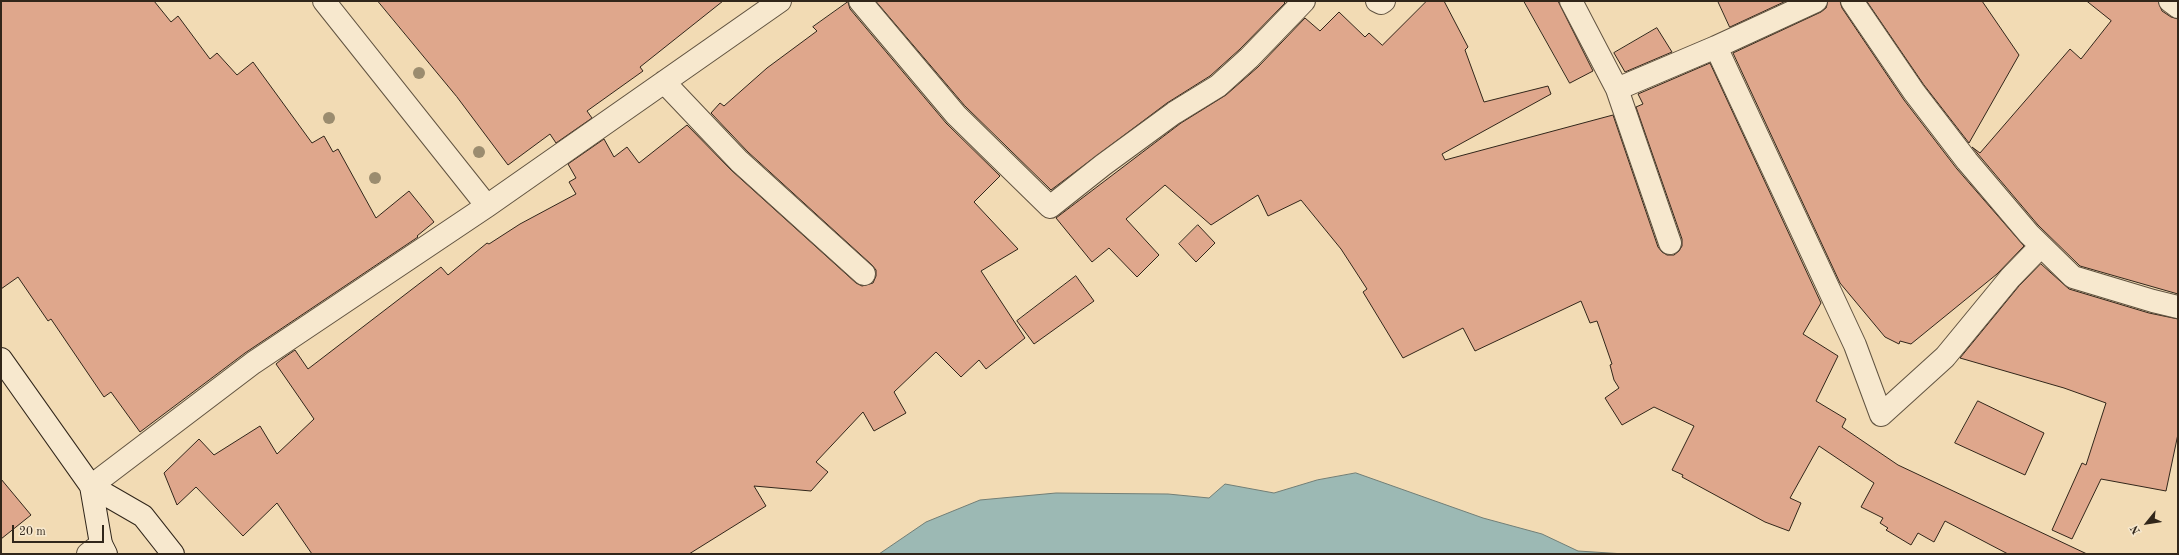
<!DOCTYPE html>
<style>
body{margin:0}
#map{position:relative;width:2179px;height:555px;overflow:hidden;background:#f2dbb4;font-family:"Old Standard TT",serif}
canvas{display:block}
.frame{position:absolute;inset:0;border:2px solid #31261a;pointer-events:none}
.north{position:absolute;left:2127px;top:503px;width:40px;height:40px;-webkit-text-stroke:3px #f7e8ce;paint-order:stroke;rotate:240deg;font-size:11px;font-weight:700;line-height:16px;text-align:center;color:#31261a}
.north::after{content:'';display:block;margin:auto;width:14px;height:18px;background:#31261a;clip-path:polygon(50% 0,100% 100%,50% 72%,0 100%)}
.scale{position:absolute;left:12px;top:525px;width:92px;height:18px;box-sizing:border-box;border:2px solid #31261a;border-top:0;padding-left:5px;font-size:12px;line-height:14px;white-space:nowrap;color:#31261a;-webkit-text-stroke:3px #f7e8ce;paint-order:stroke}
</style>
<div id="map">
<canvas width="2179" height="555"></canvas>
<div class="frame"></div>
<div class="north">N</div>
<div class="scale">20 m</div>
</div>
<script>
const ctx = document.querySelector('canvas').getContext('2d');
ctx.lineJoin = 'round';
function fillPath(path, color) { ctx.fillStyle = color; ctx.fill(path, 'evenodd'); }
function trace(path, color, width, dash) { ctx.strokeStyle = color; ctx.lineWidth = width; ctx.lineCap = dash ? 'butt' : 'round'; ctx.setLineDash(dash || []); ctx.stroke(path); }
const water = new Path2D(`
 M1356 473 1483 518 1542 534 1578 551 1625 554H879L926 522 980 500 1056 493 1168 494 1209 498 1225 484 1274 493 1317 480Z`);
const building = new Path2D(`
 M1 1H154L171 22 178 16 210 59 217 53 237 75 253 62 312 143 324 136 333 152 338 149 376 218 409 191 434 222 417 236 418 237 245 353 140 432 111 392 104 397 51 319 48 321 18 277 1 289Z
 M378 1H723L640 67 643 71 587 111 592 118 556 143 550 134 508 165 457 97Z
 M876 1H1283L1285 3 1240 49 1210 76 1167 103 1051 190 965 106Z
 M1427 1H1444L1468 47 1465 50 1484 102 1548 86 1551 94 1442 154 1445 160 1613 115 1658 247 1662 252 1667 255H1674L1679 251 1682 246V239L1636 107 1643 104 1638 94 1710 63 1821 303 1803 334 1838 356 1816 401 1846 419 1842 427 1898 465 2087 554H2008L1945 521 1934 542 1918 533 1911 545 1886 530 1888 528 1880 523 1883 518 1861 507 1874 483 1819 446 1790 498 1801 503 1789 531 1765 522 1682 477 1683 475 1672 470 1694 426 1654 407 1622 425 1605 398 1619 388 1614 380 1610 365 1612 364 1597 321 1590 323 1581 301 1475 351 1463 328 1403 358 1363 292 1367 289 1341 249 1301 200 1268 216 1258 195 1211 225 1165 185 1126 219 1159 255 1137 277 1109 248 1092 262 1056 218 1181 123 1226 95 1258 67 1305 18 1320 31 1339 12 1365 37 1369 33 1382 45Z
 M1524 1H1558L1593 71 1570 83Z
 M1718 1H1786L1730 27Z
 M1828 1H1840L1842 8 1904 100 1957 169 2024 246 1997 274 1911 344 1900 341 1899 344 1885 337 1840 283 1733 53 1821 12 1826 8Z
 M1867 1H1982L2019 55 1969 143 1924 85Z
 M2087 1H2158L2162 11 2171 17 2178 19V294L2080 266 2038 225 1972 147 1980 153 2070 49 2081 59 2111 21Z
 M848 2 850 9 946 123 1000 176 974 202 1018 249 981 271 1025 338 986 369 979 360 961 377 936 352 894 392 906 413 874 431 863 412 816 462 828 472 811 491 754 486 766 506 689 554H312L277 503 243 536 196 487 177 505 164 473 199 439 214 455 260 426 277 454 314 419 276 364 282 359 295 350 308 369 441 267 448 275 487 243 489 244 520 224 576 194 569 182 576 178 568 164 604 139 614 157 627 147 639 163 687 125 731 170 856 283 862 286 873 283 876 276V270L872 265 748 152 711 113 720 103 724 106 767 68 817 31 813 27Z
 M1657 28 1672 52 1625 72 1614 53Z
 M1198 225 1215 243 1196 262 1179 244Z
 M2041 264 2069 289 2149 313 2178 319V434L2166 491 2101 479 2072 539 2052 530 2082 463 2086 465 2106 403 2064 388 1960 358 2019 286Z
 M1076 276 1094 301 1034 344 1017 321Z
 M1978 401 2044 433 2025 475 1955 443Z
 M1 479 31 515 1 539Z`);
const minor = new Path2D(`
 M324 1 487 206
 M860 1 956 115 1050 207 1103 165 1174 113 1218 86 1249 58 1304 1
 M1377 1 1381 3 1384 1
 M1571 1 1617 89 1670 243
 M1852 1 1914 92 1967 161 2029 234 2073 277 2153 301 2178 307
 M2170 1 2178 7
 M1716 47 1855 345 1881 415 1945 357 2010 278 2041 246
 M664 82 739 161 864 274
 M1617 89 1716 47 1816 1
 M91 486 253 363 487 206 780 1
 M88 554 101 544`);
const secondary = new Path2D(`
 M1 359 91 486 143 516 173 554
 M91 486 101 544 106 554`);
const trees = [
 [419,73],
 [329,118],
 [479,152],
 [375,178]
];
fillPath(water, '#9cb9b4');
trace(water, '#717e76', 1);
fillPath(building, '#dfa78c');
trace(building, '#31261a', 1);
trace(minor, '#615340', 24);
trace(secondary, '#31261a', 24);
trace(minor, '#f7e8ce', 22);
trace(secondary, '#f7e8ce', 22);
ctx.fillStyle = '#9b8c6f';
for (const [x, y] of trees) { ctx.beginPath(); ctx.arc(x, y, 6, 0, 2 * Math.PI); ctx.fill(); }
</script>
